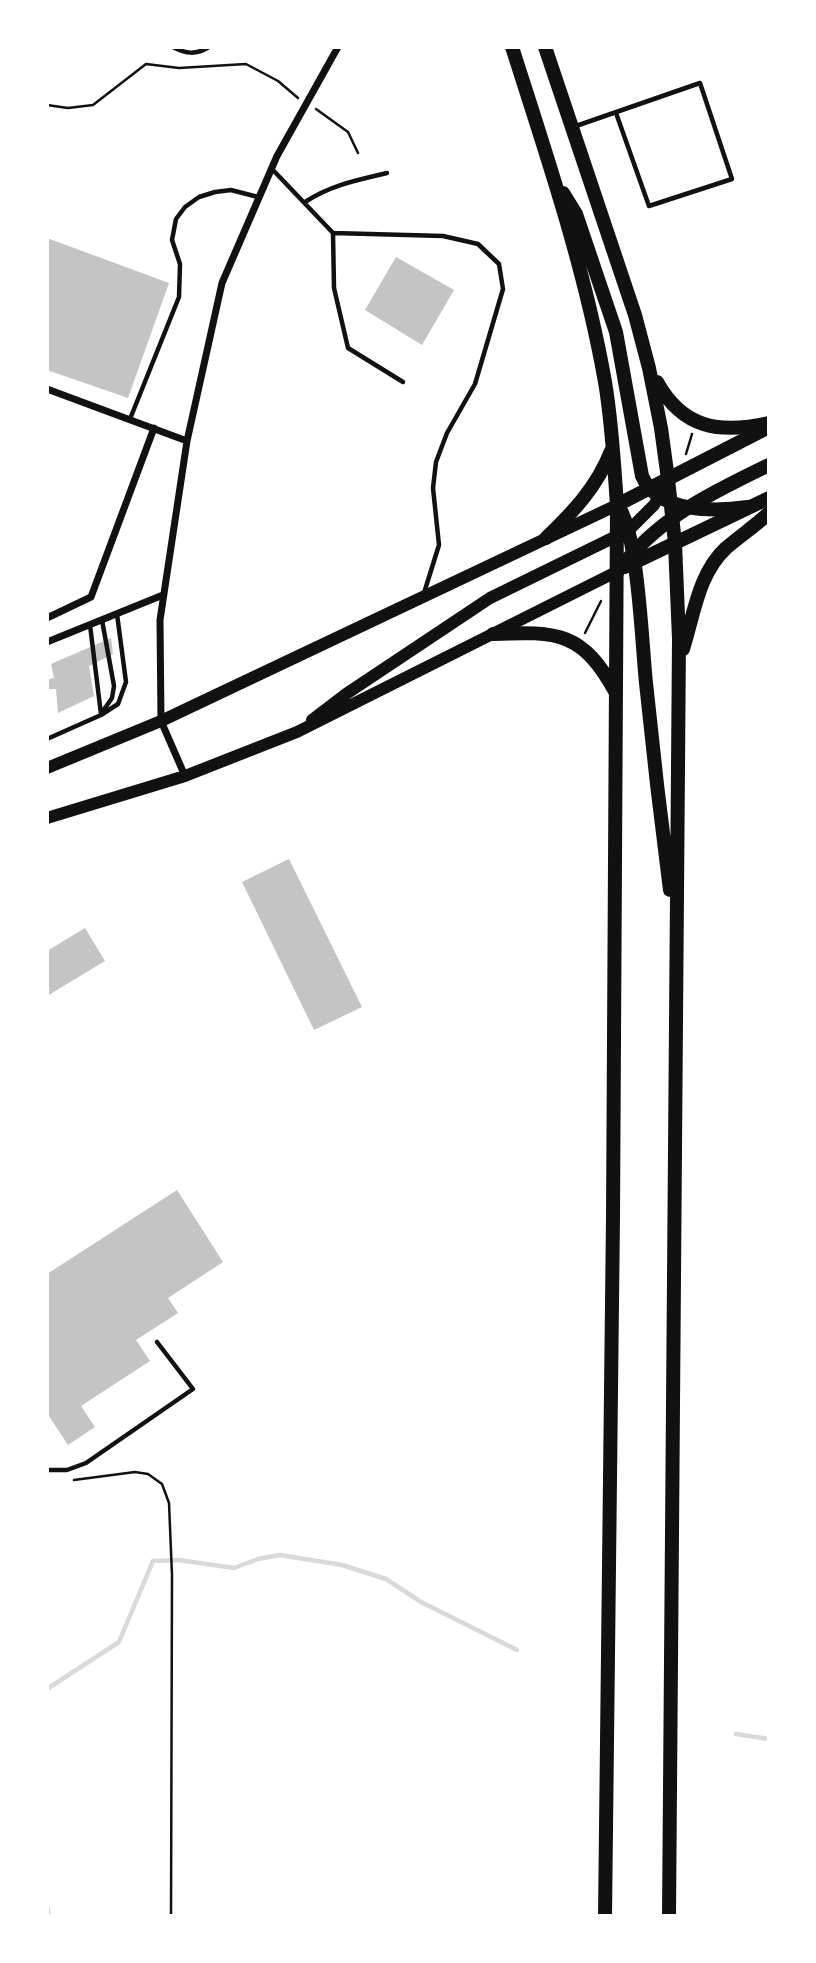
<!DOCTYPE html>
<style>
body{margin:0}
#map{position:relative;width:816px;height:1963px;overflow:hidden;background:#fff;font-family:Cabin,sans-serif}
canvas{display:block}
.frame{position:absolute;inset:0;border:49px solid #fff;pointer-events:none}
</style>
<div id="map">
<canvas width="816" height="1963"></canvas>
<div class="frame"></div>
</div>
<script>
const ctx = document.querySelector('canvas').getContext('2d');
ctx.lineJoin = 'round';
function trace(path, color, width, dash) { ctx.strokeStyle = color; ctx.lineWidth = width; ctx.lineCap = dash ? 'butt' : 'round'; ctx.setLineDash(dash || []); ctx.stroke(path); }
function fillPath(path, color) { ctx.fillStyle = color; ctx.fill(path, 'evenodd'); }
const stream = new Path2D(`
 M47 1689 119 1642 153 1561 179 1560 234 1568 258 1559 280 1555 342 1565 386 1579 421 1602 517 1650
 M736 1734 769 1739
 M47 1906 49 1916`);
const building = new Path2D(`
 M47 238 169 283 128 398 47 370Z
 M396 257 454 290 422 345 365 310Z
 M111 638 113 654 89 666 94 696 58 713 56 689H47V680L54 678 51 664Z
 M289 859 362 1007 314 1030 242 882Z
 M85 928 105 961 47 996V951Z
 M177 1190 223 1262 168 1298 178 1313 136 1340 150 1361 81 1406 95 1427 68 1445 47 1413V1274Z`);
const path = new Path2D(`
 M47 105 68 108 93 105 146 64 179 68 246 64 278 81 298 98
 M316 109 348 132 358 153
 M686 454 692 434
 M585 633 601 601
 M74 1480 135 1472 148 1474 162 1484 169 1503 172 1575 171 1916`);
const service = new Path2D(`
 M173 47C186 54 196 55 209 47
 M576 126 700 83 732 179 649 206 616 113
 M272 169 333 233 334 288 348 348 403 382
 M305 202C331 185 357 180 387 173
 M333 233 443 236 478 244 499 264 503 289 475 384 447 433 436 462 433 488 439 545 424 593
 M130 419 179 297 180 264 172 240 176 219 185 207 199 197 215 192 231 190 258 197
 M102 620 114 686 112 698 103 711
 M90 625 101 714
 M47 739 101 715 118 704 126 682 117 614
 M47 1470H67L86 1463 193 1389 157 1342`);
const minor = new Path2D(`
 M47 389 187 441
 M47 618 91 597 154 428
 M47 642 163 595
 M185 776 161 721 160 620 187 441 222 283 277 156 338 47`);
const secondary = new Path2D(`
 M312 720 346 694 490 598 629 530 654 505 664 488
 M47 768 161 721 617 505
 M47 818 185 776 297 732 618 571`);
const primary = new Path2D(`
 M617 505 769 427
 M625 567 769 498
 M618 571C658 518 711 493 769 465`);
const trunk = new Path2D(`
 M512 47C547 157 585 268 605 382 612 423 614 464 617 505L613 1216 605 1916
 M545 47 635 315 649 368 661 428 668 479 675 543 679 639 669 1916
 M563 193 576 214 616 332 642 476C658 513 714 512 748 507
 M657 382C683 429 720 434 769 423
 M618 506C638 531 642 646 646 683 653 752 661 821 670 890
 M546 538C573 512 597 487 611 451
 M493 634C558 631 583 632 616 693
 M683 649C694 615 698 574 726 548 740 536 755 526 769 513`);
trace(stream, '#d9d9d9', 4.5);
fillPath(building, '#c4c4c4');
trace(path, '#111', 2.5);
trace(service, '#111', 4.5);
trace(minor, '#111', 7);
trace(secondary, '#111', 12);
trace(primary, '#111', 14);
trace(trunk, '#111', 14);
</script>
